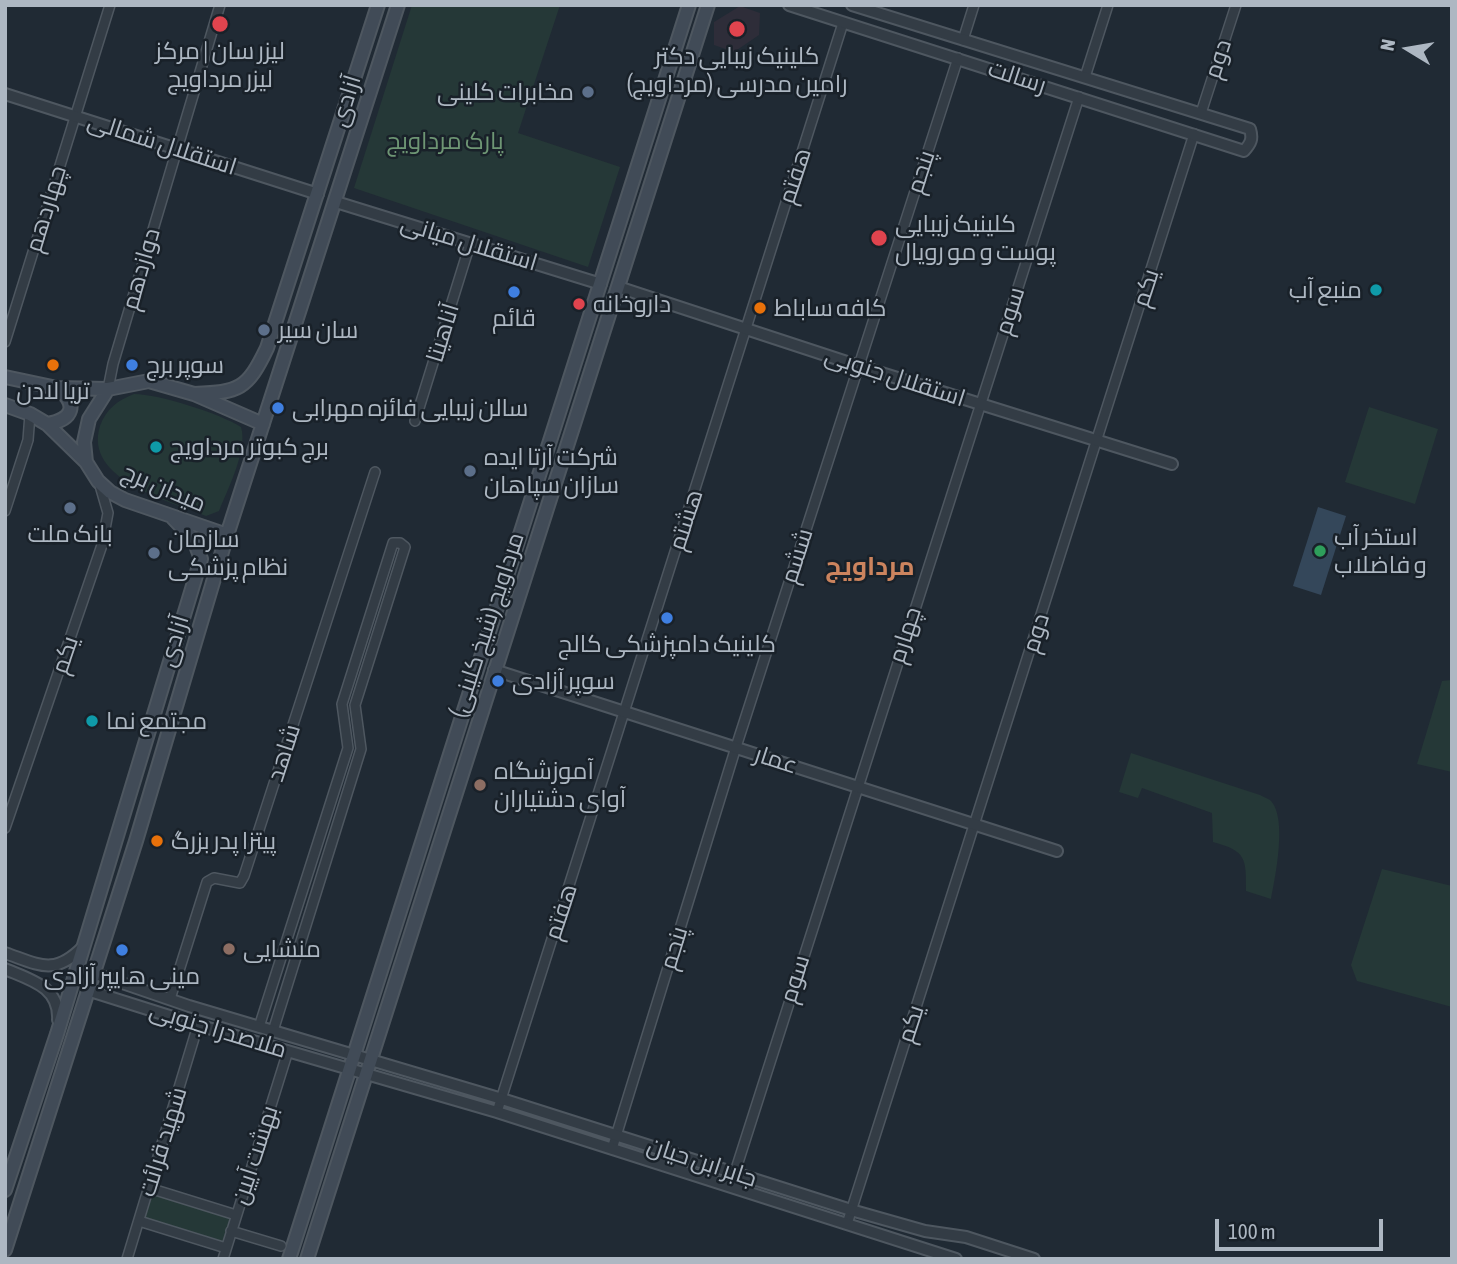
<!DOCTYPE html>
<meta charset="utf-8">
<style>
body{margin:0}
#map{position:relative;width:1457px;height:1264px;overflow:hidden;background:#202a34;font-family:"Asap Condensed",sans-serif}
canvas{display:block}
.frame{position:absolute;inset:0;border:7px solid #adb7c2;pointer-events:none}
.north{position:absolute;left:1373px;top:14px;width:70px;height:70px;-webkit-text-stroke:5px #192129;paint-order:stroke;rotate:281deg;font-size:19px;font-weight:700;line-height:28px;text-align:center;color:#adb7c2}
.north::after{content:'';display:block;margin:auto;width:24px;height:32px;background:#adb7c2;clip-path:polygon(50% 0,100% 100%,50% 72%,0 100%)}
.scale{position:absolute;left:1215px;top:1219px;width:168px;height:32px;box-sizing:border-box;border:4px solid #adb7c2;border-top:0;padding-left:9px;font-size:21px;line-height:24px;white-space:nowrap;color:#adb7c2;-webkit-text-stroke:5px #192129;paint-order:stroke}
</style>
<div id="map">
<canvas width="1457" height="1264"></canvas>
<div class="frame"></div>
<div class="north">N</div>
<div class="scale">100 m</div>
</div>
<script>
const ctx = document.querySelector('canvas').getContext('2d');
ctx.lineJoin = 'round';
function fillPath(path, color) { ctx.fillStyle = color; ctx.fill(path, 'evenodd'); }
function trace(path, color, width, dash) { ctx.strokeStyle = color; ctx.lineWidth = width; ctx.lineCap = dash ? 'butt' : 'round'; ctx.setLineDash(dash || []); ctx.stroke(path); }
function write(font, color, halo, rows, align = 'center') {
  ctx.font = font + ' "Asap Condensed",Cairo,sans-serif'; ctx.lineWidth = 5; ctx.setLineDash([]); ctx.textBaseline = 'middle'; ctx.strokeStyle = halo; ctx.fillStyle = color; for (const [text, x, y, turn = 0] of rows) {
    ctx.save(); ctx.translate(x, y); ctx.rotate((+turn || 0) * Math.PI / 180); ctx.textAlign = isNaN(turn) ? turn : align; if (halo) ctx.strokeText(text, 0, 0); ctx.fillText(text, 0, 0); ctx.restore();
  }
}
const medical = new Path2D(`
 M740 6 760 13 759 35 734 52 714 45V22Z`);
const green = new Path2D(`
 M412 5H560L518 133 620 167 588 267 354 188Z
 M134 394C159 394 221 414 241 427 248 450 228 488 219 511L206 516C170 501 83 480 100 426 106 409 118 400 134 394Z
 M1369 407 1438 429 1415 504 1345 482Z
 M1452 680V772L1417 764 1442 681Z
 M1131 753 1260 795C1263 797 1267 798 1270 800 1288 817 1275 878 1271 899L1246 891C1246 859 1247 851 1213 842L1212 813 1142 788 1138 798 1119 792Z
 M1382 869 1452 886V1007L1357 981 1351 965Z
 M149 1188 236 1215 226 1248 139 1221Z`);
const water = new Path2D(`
 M1318 507 1346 516 1321 595 1293 586Z`);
const minor = new Path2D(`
 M963 40 974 5
 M1085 77 1108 5
 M1201 113 1236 5
 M5 342 110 5
 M108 389 113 364 220 5
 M415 421 470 244
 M5 511 28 440 30 414
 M5 828 102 545 108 513 99 482
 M170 999 207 882 214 878 240 883 244 876 375 472
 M259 1027 348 748 342 704 393 543H400L405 547 355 705 361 749 273 1031
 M497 1112 843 23
 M612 1149 736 747 958 58
 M735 1172 1079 97
 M149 1188 236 1215
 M139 1221 226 1248
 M847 1224 1194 134
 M231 1231 281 1246
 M127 1259 198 1025
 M223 1259 288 1051`);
const tertiary = new Path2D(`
 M789 5 1244 151C1251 143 1253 139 1250 129L852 5
 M5 94 318 194
 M336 202 601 284
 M618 287 859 366 1172 464
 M494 670 1057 851
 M5 953C40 965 54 976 83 947
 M5 969C31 980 60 987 58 1020
 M93 973 189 1006 502 1099 851 1210 925 1231 966 1237 1034 1259
 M87 990 198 1025 497 1112 956 1259`);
const secondary = new Path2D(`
 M5 377 57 388 108 389
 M194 394C239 392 247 390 267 348L378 5
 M5 405 30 414 47 424 86 462
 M47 424C73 420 79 404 57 388
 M227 535 125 500 110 492 98 481 86 462 84 442 89 419 108 389 149 381 194 394 263 424
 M5 1190 57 1034 201 559 194 540 173 518
 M5 1250 136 841 227 535 398 5
 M289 1259 689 5
 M307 1259 708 5`);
const markers = [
 [220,24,9,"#e0444e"],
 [737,29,9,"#e0444e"],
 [588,92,7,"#5c6f8a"],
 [879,238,9,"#e0444e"],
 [1376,290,7,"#0f9aa8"],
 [514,292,7,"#3f7fe0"],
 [579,304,7,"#e0444e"],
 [760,308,7,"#e8710a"],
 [264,330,7,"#5c6f8a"],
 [53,365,7,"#e8710a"],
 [132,365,7,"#3f7fe0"],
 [278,408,7,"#3f7fe0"],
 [156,447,7,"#0f9aa8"],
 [470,471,7,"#5c6f8a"],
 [70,508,7,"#5c6f8a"],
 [1320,551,7,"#2e9e5b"],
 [154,553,7,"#5c6f8a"],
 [667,618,7,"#3f7fe0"],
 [498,681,7,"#3f7fe0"],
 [92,721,7,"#0f9aa8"],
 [480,785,7,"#8d6e63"],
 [157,841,7,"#e8710a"],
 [229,949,7,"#8d6e63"],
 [122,950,7,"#3f7fe0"]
];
const poiNames = [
 ["لیزر سان | مرکز",220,51,"center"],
 ["لیزر مرداویج",220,79,"center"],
 ["کلینیک زیبایی دکتر",737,56,"center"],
 ["رامین مدرسی (مرداویج)",737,84,"center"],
 ["مخابرات کلینی",574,92,"right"],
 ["کلینیک زیبایی",895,224],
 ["پوست و مو رویال",895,252],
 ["منبع آب",1362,290,"right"],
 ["داروخانه",593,304],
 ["کافه ساباط",774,308],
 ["قائم",514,318,"center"],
 ["سان سیر",278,330],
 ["سوپر برج",146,365],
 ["تریا لادن",53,391,"center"],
 ["سالن زیبایی فائزه مهرابی",292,408],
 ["برج کبوتر مرداویج",170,447],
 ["شرکت آرتا ایده",484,457],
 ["سازان سپاهان",484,485],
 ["بانک ملت",70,534,"center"],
 ["استخر آب",1334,537],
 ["و فاضلاب",1334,565],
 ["سازمان",168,539],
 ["نظام پزشکی",168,567],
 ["کلینیک دامپزشکی کالج",667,644,"center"],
 ["سوپر آزادی",512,681],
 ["مجتمع نما",106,721],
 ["آموزشگاه",494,771],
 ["آوای دشتیاران",494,799],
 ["پیتزا پدر بزرگ",171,841],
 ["منشایی",243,949],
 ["مینی هایپر آزادی",122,976,"center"]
];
const streetNames = [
 ["دوم",1218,59,-72],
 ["رسالت",1017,77,18],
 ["آزادی",346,101,-73],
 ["استقلال شمالی",162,144,18],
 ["پنجم",921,172,-72],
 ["هفتم",795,176,-72],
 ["چهاردهم",46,209,-73],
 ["استقلال میانی",469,243,17],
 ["دوازدهم",141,269,-74],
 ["یکم",1146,288,-72],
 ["سوم",1010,311,-72],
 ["آناهیتا",443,333,-73],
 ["استقلال جنوبی",895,377,18],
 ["میدان برج",164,488,23],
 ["هشتم",686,520,-72],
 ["ششم",797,556,-72],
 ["مرداویج (شیخ کلینی)",487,625,-72],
 ["دوم",1036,633,-72],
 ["چهارم",905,635,-72],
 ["آزادی",174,641,-73],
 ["یکم",65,655,-71],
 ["شاهد",284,753,-72],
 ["عمار",776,760,18],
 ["هفتم",561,912,-72],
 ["پنجم",674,948,-73],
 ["سوم",795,979,-72],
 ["یکم",911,1024,-72],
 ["ملاصدرا جنوبی",218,1030,17],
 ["شهید قرائت",163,1142,-73],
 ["بهشت آیین",255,1155,-72],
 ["جابر ابن حیان",702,1162,18]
];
const parkNames = [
 ["پارک مرداویج",445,141]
];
const neighbourhoodNames = [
 ["مرداویج",870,567]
];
fillPath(medical, '#2e2d39');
fillPath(green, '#253837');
fillPath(water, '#34475a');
trace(minor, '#4e5760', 12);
trace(tertiary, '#4e5760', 14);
trace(secondary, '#4e5760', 16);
trace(minor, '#333c45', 9);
trace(tertiary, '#333c45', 10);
trace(secondary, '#414b57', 12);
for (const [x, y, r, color] of markers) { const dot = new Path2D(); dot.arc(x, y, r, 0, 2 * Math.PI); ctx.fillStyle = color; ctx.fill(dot); trace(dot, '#192129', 2.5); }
write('24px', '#adb7c2', '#192129', poiNames, 'left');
write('24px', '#adb7c2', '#192129', streetNames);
write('24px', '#6e9674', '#192129', parkNames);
write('bold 26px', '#cc845e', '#192129', neighbourhoodNames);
</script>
